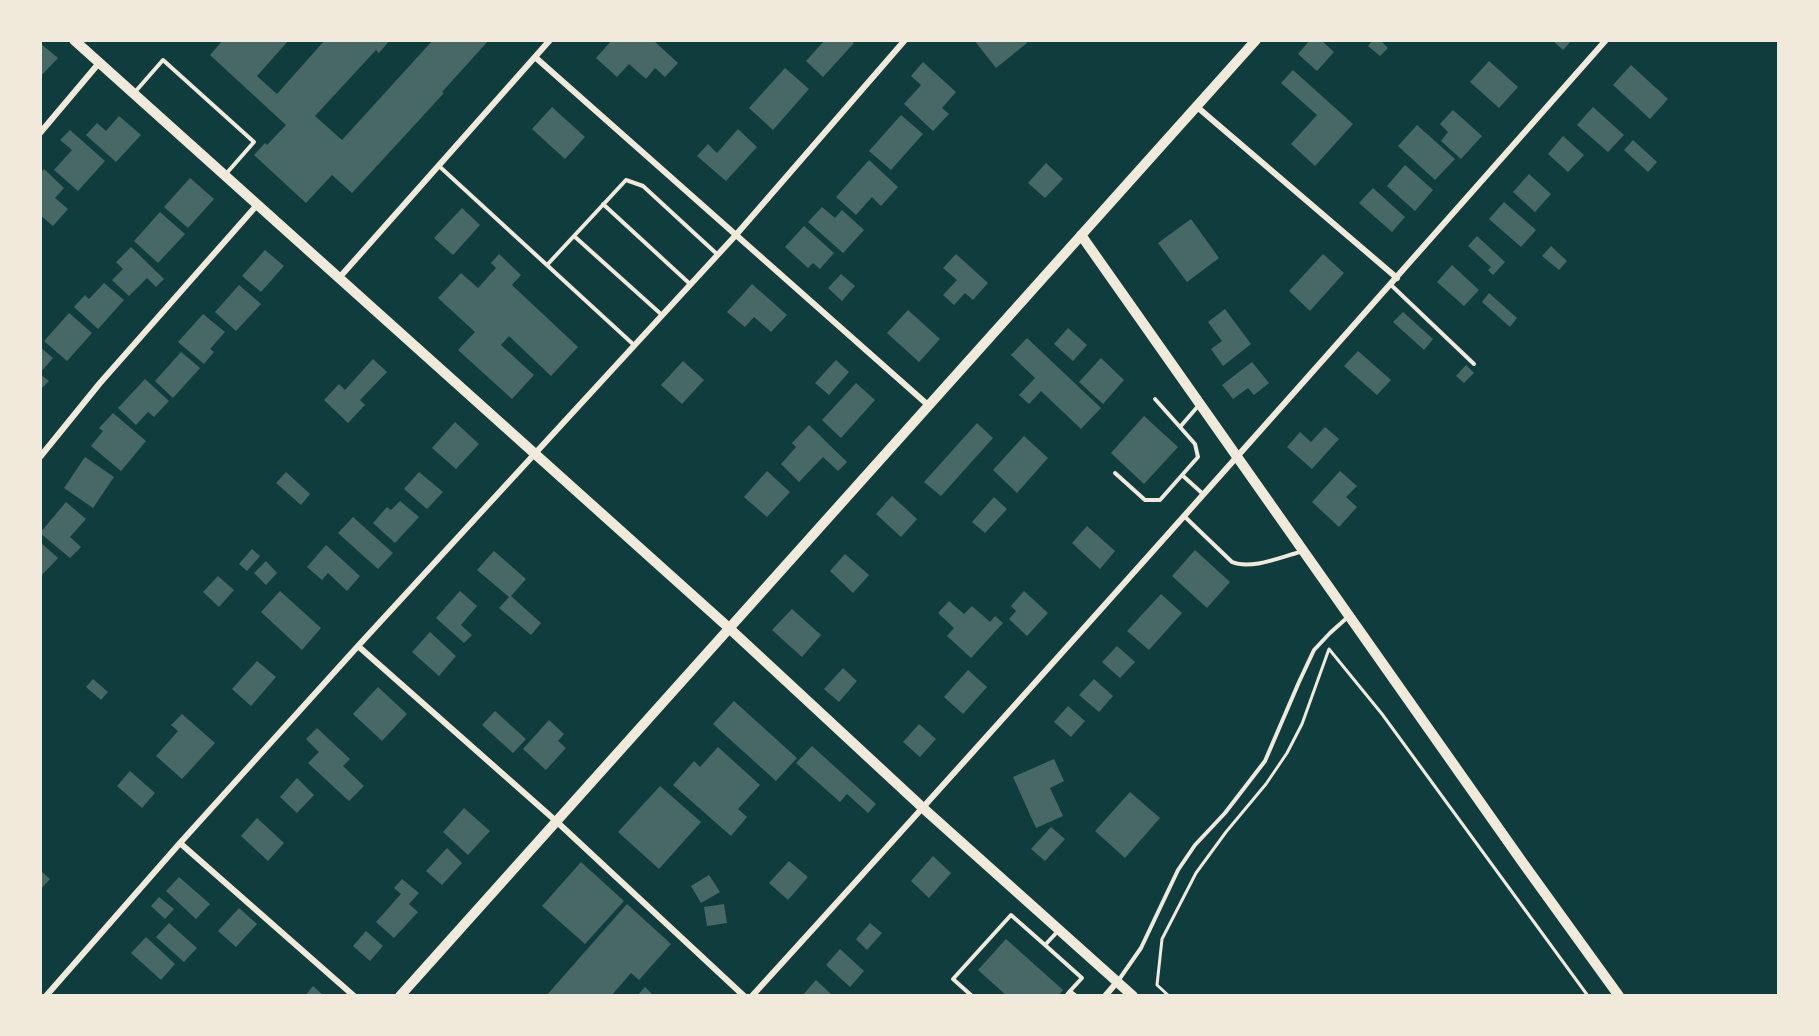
<!DOCTYPE html>
<style>
body{margin:0}
#map{position:relative;width:1819px;height:1036px;overflow:hidden;background:#0f3d3e;font-family:Spectral,serif}
canvas{display:block}
.frame{position:absolute;inset:0;border:42px solid #f1e9da;pointer-events:none}
</style>
<div id="map">
<canvas width="1819" height="1036"></canvas>
<div class="frame"></div>
</div>
<script>
const ctx = document.querySelector('canvas').getContext('2d');
ctx.lineJoin = 'round';
function fillPath(path, color) { ctx.fillStyle = color; ctx.fill(path, 'evenodd'); }
function trace(path, color, width, dash) { ctx.strokeStyle = color; ctx.lineWidth = width; ctx.lineCap = dash ? 'butt' : 'round'; ctx.setLineDash(dash || []); ctx.stroke(path); }
const building = new Path2D(`
 M223 40H289L257 76 277 94 325 40H390L379 53 376 50 315 116 342 140 433 40H489L442 92 444 93 352 193 332 175 306 203 254 155 265 143 267 145 286 125 210 55Z
 M612 40H653L678 63 665 77 655 68 646 79 629 64 617 77 596 58Z
 M825 40H851L854 43 823 77 806 61Z
 M974 40H1025L1027 43 996 68Z
 M1310 40H1321L1334 52 1317 71 1298 54Z
 M1373 40H1380L1388 48 1380 56 1368 46Z
 M1552 40H1572L1563 50Z
 M40 43 58 58 40 77Z
 M1489 61 1518 87 1499 108 1470 82Z
 M923 62 956 92 942 108 949 114 933 131 904 104 921 85 911 76Z
 M1631 65 1668 99 1650 119 1613 85Z
 M785 68 809 89 773 130 749 108Z
 M1293 70 1353 124 1315 166 1291 144 1317 115 1281 83Z
 M552 107 585 137 565 159 532 129Z
 M1593 107 1624 135 1608 152 1577 125Z
 M1453 110 1482 136 1461 159 1441 141 1448 132 1440 124Z
 M901 115 923 134 891 170 869 151Z
 M119 116 141 135 116 162 86 135 97 123 106 131Z
 M1417 125 1455 159 1435 180 1398 146Z
 M738 129 757 147 726 181 697 156 708 144 717 153Z
 M70 130 105 161 78 191 54 170 72 150 60 140Z
 M1563 136 1584 155 1568 172 1548 154Z
 M1633 140 1657 162 1648 172 1624 150Z
 M869 160 898 187 881 206 872 197 856 215 836 197Z
 M1046 163 1063 179 1045 198 1028 183Z
 M1405 165 1433 190 1415 211 1387 186Z
 M44 169 64 188 55 198 68 209 53 226 40 215V183L42 181 40 173Z
 M1529 174 1551 194 1535 212 1513 192Z
 M190 178 214 199 188 228 164 207Z
 M1373 188 1405 217 1392 232 1359 203Z
 M1504 202 1536 230 1521 247 1489 219Z
 M822 207 835 218 842 210 864 230 843 253 808 222Z
 M462 208 480 225 453 255 434 238Z
 M160 212 185 234 158 263 134 241Z
 M1191 219 1219 258 1187 282 1158 243Z
 M804 226 834 253 820 269 813 263 808 268 785 247Z
 M1477 236 1505 262 1493 275 1488 270 1491 267 1468 246Z
 M1551 246 1567 261 1559 270 1542 256Z
 M131 247 164 279 156 287 147 278 129 296 112 280 123 269 116 262Z
 M265 250 284 266 261 292 242 276Z
 M499 254 521 275 512 285 578 347 551 376 509 336 501 345 534 375 512 399 458 350 475 332 438 298 461 273 478 288 496 268 491 263Z
 M956 254 988 283 973 300 965 293 954 305 943 295 957 280 943 268Z
 M1323 254 1344 273 1310 311 1289 291Z
 M1452 265 1479 290 1464 306 1437 282Z
 M841 274 855 286 842 301 828 288Z
 M104 283 124 300 98 329 74 307 85 295 89 299Z
 M752 284 787 315 771 332 754 317 745 327 727 312Z
 M239 285 261 304 236 331 215 312Z
 M1489 293 1517 318 1510 327 1482 302Z
 M1225 309 1251 344 1223 366 1211 349 1222 341 1208 322Z
 M908 310 940 339 919 362 887 333Z
 M1403 312 1433 339 1424 350 1393 322Z
 M69 313 92 333 67 361 44 341Z
 M203 314 225 332 210 349 214 352 204 364 178 342Z
 M1068 328 1087 345 1073 361 1054 344Z
 M1027 338 1101 408 1081 429 1041 391 1029 404 1019 395 1035 378 1011 355Z
 M40 347 53 358 40 373Z
 M1358 351 1391 380 1377 395 1344 366Z
 M181 352 200 368 173 398 155 381Z
 M1101 358 1124 380 1103 404 1079 382Z
 M373 359 387 372 360 400 365 405 348 423 324 400 339 384 345 390Z
 M836 360 849 372 829 395 815 383Z
 M683 361 704 380 682 404 661 385Z
 M1252 362 1269 383 1254 395 1248 388 1233 399 1222 385Z
 M1466 365 1474 373 1464 383 1456 376Z
 M40 374 49 381 40 390Z
 M145 379 169 401 154 417 148 412 136 425 118 408Z
 M856 383 875 400 841 438 822 420Z
 M113 413 146 441 121 471 91 446 103 431 99 428Z
 M1144 416 1178 447 1144 484 1111 453Z
 M455 422 479 444 456 469 432 448Z
 M977 423 993 438 941 496 924 482Z
 M809 425 847 462 838 471 823 457 799 482 781 464 796 447 792 443Z
 M1325 427 1339 439 1312 469 1287 447 1300 432 1311 442Z
 M1024 436 1048 458 1017 493 993 470Z
 M85 457 114 477 93 508 64 488Z
 M767 471 790 492 767 517 744 497Z
 M1340 471 1357 486 1346 497 1357 507 1339 527 1312 502Z
 M286 472 310 494 301 505 276 483Z
 M419 472 443 492 427 509 404 489Z
 M892 496 917 519 901 537 876 514Z
 M994 497 1007 509 985 533 972 522Z
 M400 501 419 517 395 543 373 523 387 507 391 510Z
 M66 502 86 519 70 537 81 547 70 558 40 533Z
 M353 517 393 553 378 569 338 533Z
 M1087 526 1115 551 1100 569 1072 543Z
 M40 542 58 558 40 577Z
 M326 545 360 576 347 591 328 573 322 580 307 567Z
 M252 549 260 556 247 571 239 564Z
 M1195 550 1230 582 1207 608 1172 576Z
 M494 551 526 579 511 596 541 623 531 635 499 608 509 597 477 570Z
 M845 554 869 575 853 593 830 571Z
 M266 561 277 573 266 585 254 573Z
 M218 576 234 590 219 607 203 592Z
 M280 591 321 628 302 650 261 612Z
 M460 591 477 606 461 625 472 635 464 643 436 618Z
 M1024 591 1048 613 1027 636 1009 619 1016 611 1011 606Z
 M1161 594 1182 613 1149 650 1127 631Z
 M949 601 964 614 972 606 990 622 995 616 1003 623 971 658 947 636 954 628 938 613Z
 M792 609 821 635 802 657 772 630Z
 M430 632 456 656 439 676 412 652Z
 M1117 646 1135 662 1120 678 1102 662Z
 M257 661 276 677 251 706 232 689Z
 M843 668 857 681 839 702 824 689Z
 M968 670 987 687 963 714 944 697Z
 M93 679 108 692 101 700 86 687Z
 M1094 679 1113 696 1099 712 1079 695Z
 M378 687 407 714 382 741 353 714Z
 M734 701 797 758 776 781 713 724Z
 M1068 706 1085 721 1071 737 1054 722Z
 M495 711 526 739 513 753 482 725Z
 M182 714 215 743 182 779 156 756 178 731 171 725Z
 M549 720 564 734 558 741 566 748 546 770 523 749Z
 M919 724 936 739 920 757 903 742Z
 M317 728 350 759 343 766 364 786 349 801 308 763 319 752 306 739Z
 M812 746 876 804 868 813 847 794 840 802 796 763Z
 M718 747 760 785 738 809 747 817 731 836 673 785 694 761 700 767Z
 M1054 759 1064 781 1050 788 1063 816 1036 828 1013 777Z
 M130 771 155 793 142 808 117 786Z
 M297 778 314 795 297 813 280 797Z
 M660 786 701 822 659 869 618 832Z
 M1130 792 1160 818 1125 858 1095 831Z
 M464 808 490 831 468 855 443 832Z
 M257 818 284 843 268 861 241 836Z
 M1051 827 1065 839 1045 861 1031 849Z
 M447 848 462 863 442 885 426 871Z
 M933 856 951 873 929 898 911 881Z
 M789 861 808 877 788 900 769 883Z
 M581 862 624 901 585 944 542 906Z
 M40 870 50 879 40 890Z
 M709 875 720 892 701 903 691 886Z
 M179 877 210 904 196 919 166 891Z
 M402 879 419 893 409 904 418 912 394 938 376 922 401 894 394 888Z
 M159 897 174 909 165 919 151 906Z
 M627 904 671 944 639 980 631 973 611 996H546Z
 M724 904 727 923 707 926 704 907Z
 M239 908 257 924 236 947 218 931Z
 M169 923 197 948 184 962 156 937Z
 M870 923 882 933 867 950 856 939Z
 M366 931 383 946 370 961 353 946Z
 M146 937 175 964 161 980 131 953Z
 M1006 939 1063 990 1058 996H1007L978 970Z
 M840 949 864 971 850 987 826 965Z
 M816 980 833 996H802Z
 M313 986 324 996H305Z
 M645 987 654 996H637Z`);
const path = new Path2D(`
 M1169 996 1157 985 1162 939 1196 873 1226 832 1266 784 1287 753 1302 724 1329 649 1382 714 1588 996`);
const service = new Path2D(`
 M135 92 163 60 254 142 225 175
 M439 166 634 345
 M603 204 690 284
 M574 236 662 315
 M547 265 626 180 643 186 718 255
 M1390 284 1474 364
 M1155 399 1180 427 1199 405
 M1115 473 1145 500H1160L1198 457 1195 444 1180 427
 M1182 475 1203 494
 M1184 516 1232 562C1251 570 1281 557 1300 552
 M1058 931 1045 945 1082 978 1070 991 1076 996
 M1118 981 1141 948 1178 870 1195 845 1225 813 1265 761 1299 682 1314 650 1330 633 1349 616
 M972 996 953 979 1011 915 1045 945
 M1066 996 1070 991`);
const minor = new Path2D(`
 M535 57 928 405
 M1196 106 1397 278
 M40 133 99 63
 M339 278 550 40
 M40 457 100 383 257 205
 M358 646 556 821 744 996
 M180 843 354 996
 M46 996 180 843 358 646 735 236 905 40
 M752 996C1040 680 1323 361 1606 40
 M1105 996 1118 981`);
const tertiary = new Path2D(`
 M1081 235 1523 863 1619 996
 M400 996 1256 40`);
const secondary = new Path2D(`
 M74 40 729 628 923 808 1133 996`);
fillPath(building, '#486865');
trace(path, '#f1e9da', 3);
trace(service, '#f1e9da', 4);
trace(minor, '#f1e9da', 6);
trace(tertiary, '#f1e9da', 10);
trace(secondary, '#f1e9da', 10);
</script>
